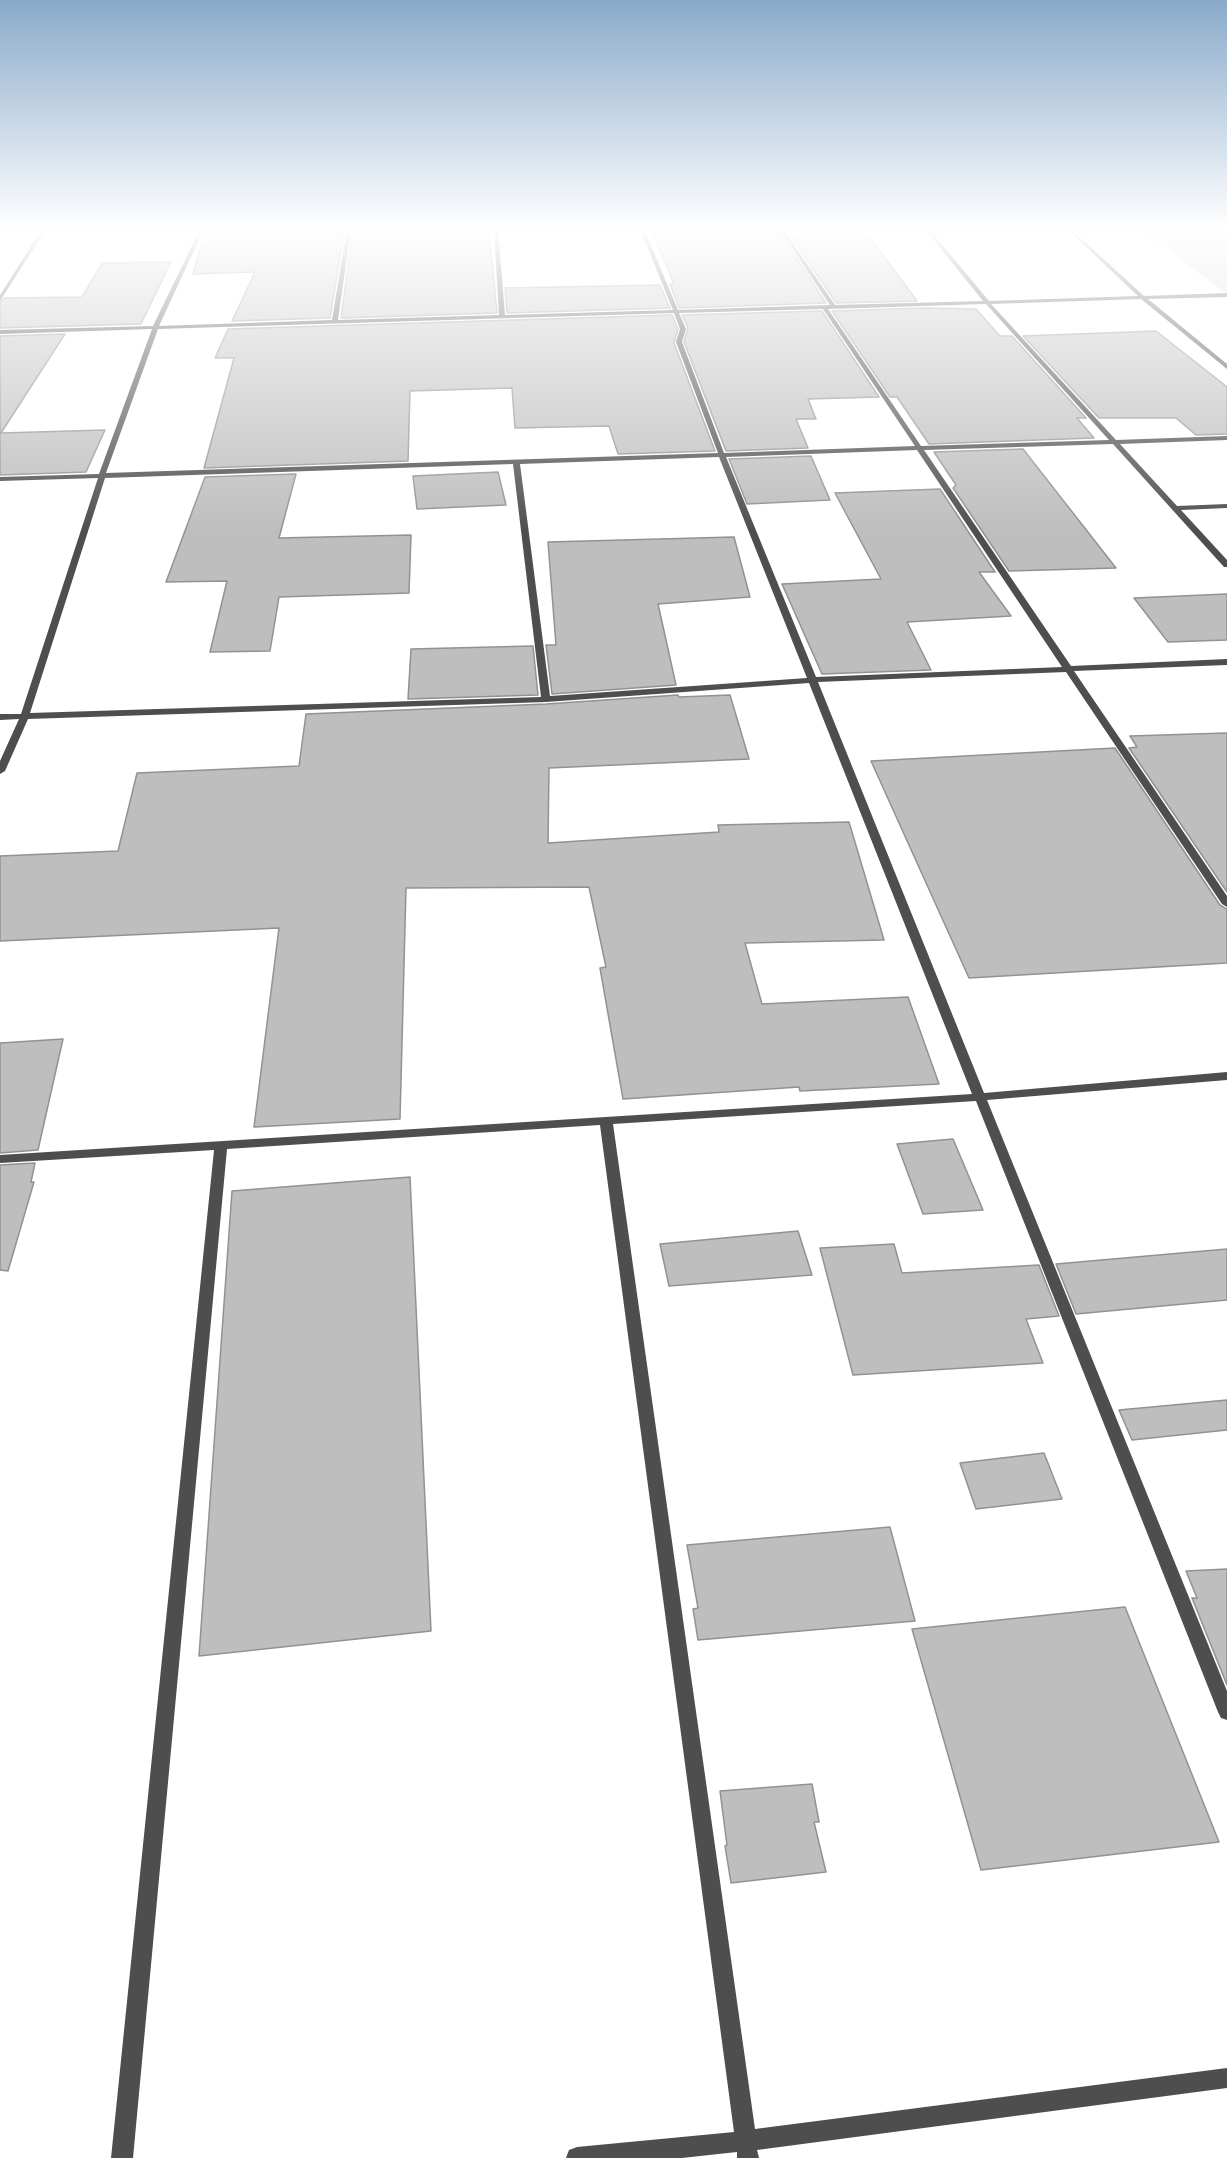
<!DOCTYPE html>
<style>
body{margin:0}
canvas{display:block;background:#fff}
</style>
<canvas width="1227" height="2158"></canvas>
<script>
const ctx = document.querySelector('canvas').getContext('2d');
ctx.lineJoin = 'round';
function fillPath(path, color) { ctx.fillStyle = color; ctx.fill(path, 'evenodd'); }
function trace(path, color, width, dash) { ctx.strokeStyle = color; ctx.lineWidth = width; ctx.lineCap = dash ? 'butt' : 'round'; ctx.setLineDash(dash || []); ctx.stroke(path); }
const green = new Path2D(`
 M1140 229H1227V294Z`);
const building = new Path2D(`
 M353 229H489L497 313 341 318Z
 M651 229H777L826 303 679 308 670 284H674Z
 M786 229H864L917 301 836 303Z
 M269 231V234L344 233 330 318 232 321 255 272 193 274 205 232Z
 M171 262 141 324 0 328V303L4 298 82 297 102 263Z
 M660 285 670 308 507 313 505 288Z
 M924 308 976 309 1000 336H1012L1086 418H1077L1094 438 929 444 897 397H890L832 311Z
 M822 311 879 397 808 399 816 419H796L808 448 726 451 684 342 688 328 682 315Z
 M672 315 678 329 674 343 715 451 618 454 609 426 515 428 512 388 410 391 408 461 204 468 234 358H215L228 329Z
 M1156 331 1227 387V434L1196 435 1176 418H1099L1023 336Z
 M65 334 1 433 105 430 86 472 0 475V336Z
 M1023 449 1116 568 1009 571 953 488 956 485 934 452Z
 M811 456 830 500 747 504 729 459Z
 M498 472 506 505 417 509 413 476Z
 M296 474 279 538 411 535 409 593 279 597 270 651 210 652 227 581 166 582 205 477Z
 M940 489 995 572H979L1011 616 907 622 931 670 822 674 782 584 881 579 835 493Z
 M734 537 750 597 658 604 676 685 552 694 546 645H556L548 542Z
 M1227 594V640L1168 642 1134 598Z
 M533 646 538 695 408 699 411 649Z
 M678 695 679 697 730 695 749 759 549 768 548 843 719 832 718 825 849 822 884 940 745 943 762 1004 908 997 939 1084 800 1091 799 1087 623 1099 600 968 606 967 589 887 406 888 400 1119 254 1127 279 928 0 941V856L118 851 137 773 299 766 306 714 546 704Z
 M1227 733V892L1129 748 1137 747 1130 736Z
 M1115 748 1220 905 1227 909V963L969 978 871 761Z
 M63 1039 38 1150 0 1153V1043Z
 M953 1139 983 1210 923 1214 897 1144Z
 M35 1163 31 1182H34L8 1271 0 1270V1165Z
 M410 1177 431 1631 199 1656 232 1191Z
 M798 1231 812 1275 669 1286 660 1244Z
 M894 1244 902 1273 1039 1265 1059 1316 1026 1319 1043 1363 853 1375 820 1248Z
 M1227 1249V1300L1076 1314 1056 1264Z
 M1227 1400V1430L1132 1440 1119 1410Z
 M1044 1453 1062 1499 976 1509 960 1463Z
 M890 1527 915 1621 698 1640 693 1609 698 1608 687 1545Z
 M1227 1569V1685L1192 1598H1197L1186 1571Z
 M1125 1607 1219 1842 981 1870 912 1629Z
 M812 1784 819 1822H814L826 1872 731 1883 725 1846 727 1845 720 1791Z`);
const service = new Path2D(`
 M1163 229H1164`);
const minor = new Path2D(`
 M42 229H46L0 301V295Z
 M200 229H204L159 326 332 320 347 229H351L338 320 499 315 494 229H498L505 315 673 310 640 229H644L678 310 830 305 779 229H783L835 305 983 301 925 229H929L989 301 1138 296 1067 229H1071L1144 296 1227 293V297L1148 299 1227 364V369L1141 299 991 304 1116 440 1227 436V440L1120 444 1177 506 1227 504V508L1181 510 1227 560V567H1224L1113 444 924 450 1071 666 1227 659V665L1074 671 1227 896V907L1222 904 1066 672 818 682 984 1093 1227 1072V1080L987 1100 1227 1691V1720L1221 1718 1218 1712 976 1101 613 1124 755 2129 1227 2068V2088L757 2150 759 2158H737V2152L682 2158H566L569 2150 577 2147 734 2132 600 1125 227 1149 133 2158H111L214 1150 0 1163V1155L972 1094 809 683 546 702 28 719 5 771 0 774V761L19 719 0 720V714H21L98 478 0 481V477L99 474 152 329 0 334V330L153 326ZM986 304 1109 440 921 446 828 309ZM823 309 915 446 724 453 682 342 686 329 679 313ZM674 313 680 329 676 342 718 453 106 473 158 329ZM917 450 1062 667 816 677 726 457ZM719 457 807 678 550 696 520 464ZM513 464 541 697 30 713 105 478Z`);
fillPath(green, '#d5d5d5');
fillPath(building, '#bebebe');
trace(building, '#929292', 1.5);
trace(service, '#4e4e4e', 12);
fillPath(minor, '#4e4e4e');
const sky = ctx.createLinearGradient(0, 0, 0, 531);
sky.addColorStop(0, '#89aaca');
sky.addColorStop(0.43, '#fff');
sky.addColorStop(1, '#ffffff00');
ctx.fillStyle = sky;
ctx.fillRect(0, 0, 1227, 531);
</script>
